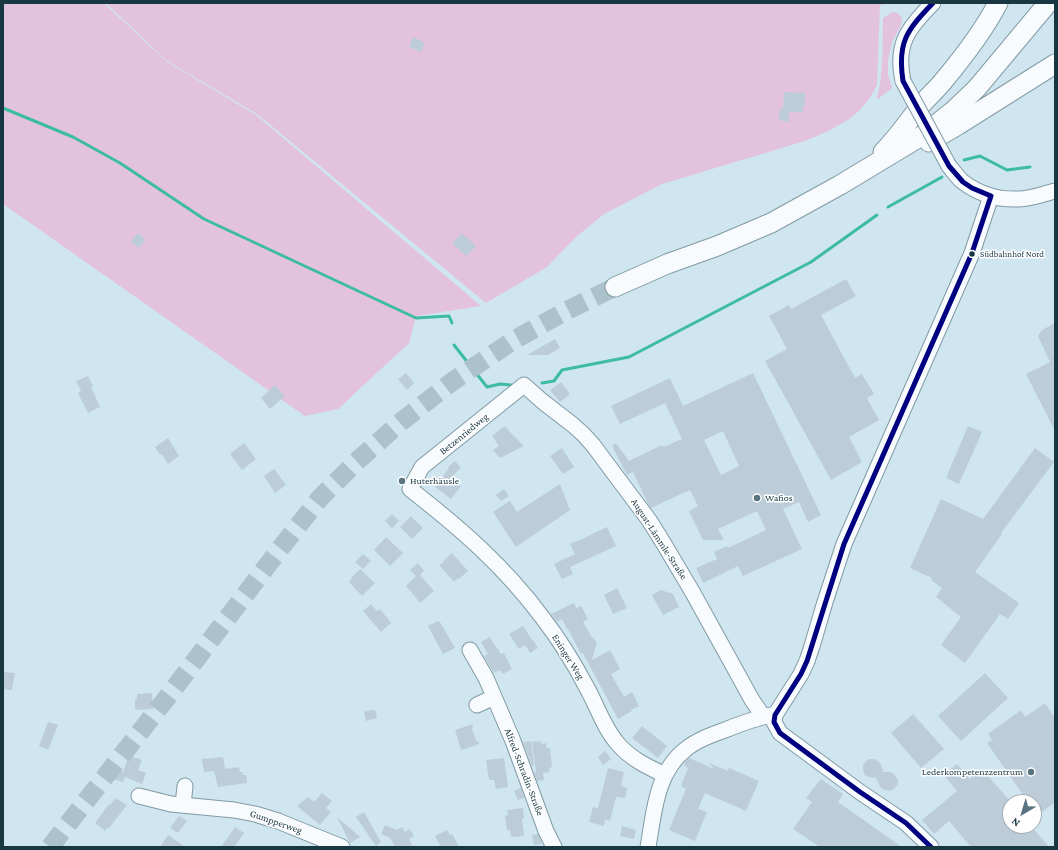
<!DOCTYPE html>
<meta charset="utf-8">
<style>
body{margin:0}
#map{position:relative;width:1058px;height:850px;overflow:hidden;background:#cfe5f0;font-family:"Crimson Pro",serif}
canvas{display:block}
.frame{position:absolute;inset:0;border:4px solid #193643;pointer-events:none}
.north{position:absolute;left:1002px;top:794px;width:40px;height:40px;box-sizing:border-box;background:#fff;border:1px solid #a3afb4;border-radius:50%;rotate:218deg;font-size:11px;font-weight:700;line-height:16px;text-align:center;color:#193643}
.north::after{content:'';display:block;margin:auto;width:14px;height:18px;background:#597380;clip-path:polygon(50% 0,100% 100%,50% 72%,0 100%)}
</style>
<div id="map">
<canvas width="1058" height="850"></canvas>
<div class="frame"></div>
<div class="north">N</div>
</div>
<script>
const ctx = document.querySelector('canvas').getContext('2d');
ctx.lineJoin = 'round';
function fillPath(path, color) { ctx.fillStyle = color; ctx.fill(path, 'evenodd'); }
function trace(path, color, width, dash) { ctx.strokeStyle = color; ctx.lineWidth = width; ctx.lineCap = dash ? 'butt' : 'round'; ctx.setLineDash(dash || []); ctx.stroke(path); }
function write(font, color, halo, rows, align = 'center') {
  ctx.font = font + ' "Crimson Pro",serif'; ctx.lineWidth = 3; ctx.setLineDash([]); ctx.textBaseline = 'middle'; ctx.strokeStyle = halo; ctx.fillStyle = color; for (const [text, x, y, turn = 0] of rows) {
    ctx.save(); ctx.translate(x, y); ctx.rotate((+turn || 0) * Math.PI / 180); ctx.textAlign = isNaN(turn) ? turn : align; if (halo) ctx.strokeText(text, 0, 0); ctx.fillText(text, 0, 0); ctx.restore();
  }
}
const green = new Path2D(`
 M3 3H104L167 62 256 115 481 306 416 316 409 343 338 409 305 416 3 204Z
 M106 3H893L880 5 877 85 869 99 860 110 848 120 828 131 805 141 662 184 604 214 576 237 547 267 486 303 257 114 167 61Z
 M892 12 898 13 902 19 901 25 892 42 888 60V75L892 88 878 99 877 98C884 72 882 44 883 18Z`);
const stream = new Path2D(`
 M3 108 73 137 120 163 204 219 416 318 449 316 452 323
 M964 160 980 156 1007 170 1030 167
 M888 207 942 177
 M454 345 487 387 500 384 511 385
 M542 383 554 381 562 370 629 357 811 262 877 215`);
const building = new Path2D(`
 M413 37 425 43 421 52 409 47Z
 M784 92 805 93V106H803V112H789V122L779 120 780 108 783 109Z
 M138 233 146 240 138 248 131 241Z
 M462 233 476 246 466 256 452 243Z
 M846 279 856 296 821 315 855 378 862 374 874 394 867 398 879 420 849 437 862 462 831 480 765 361 787 349 769 316 789 305 791 309Z
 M1055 323V431L1026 374 1050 362 1038 336 1042 330Z
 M555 339 560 348 548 355H527Z
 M406 373 414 383 407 390 398 379Z
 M753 373 821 515 808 522 799 502 783 509 802 549 743 576 738 566 703 583 696 568 717 559 714 552 727 546 728 548 766 530 757 511 718 529 724 540H703L689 511 698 506 690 490 651 508 648 504 633 472 627 475 612 446 616 443 629 461 662 445 664 447 682 439 665 403 620 424 611 406 670 378 683 406ZM723 431 739 466 721 475 704 440Z
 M88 376 93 386 91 387 100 407 88 413 78 393 81 391 76 381Z
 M561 382 570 394 560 402 550 390Z
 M275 385 285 396 270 409 261 398Z
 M505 426 510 432 524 446 500 458 493 450 499 446 492 436Z
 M968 426 982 432 959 484 946 478Z
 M168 438 179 456 168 464 162 454 160 455 155 447Z
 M244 443 256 459 242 470 230 454Z
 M562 448 574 467 563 474 550 456Z
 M1035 448 1054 462 1001 533 1002 534 975 572 1019 603 1008 619 1000 614 965 663 941 645 961 617 936 597 942 588 931 580 932 578 910 568 941 499 983 519Z
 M455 461 461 468 450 478 461 486 451 499 435 487 449 468 448 467Z
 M274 469 286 485 275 493 264 476Z
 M560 484 570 510 516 547 493 512 510 501 517 512Z
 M504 489 509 496 501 501 496 495Z
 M392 514 399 521 392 528 385 521Z
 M411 516 423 528 412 539 400 527Z
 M607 527 616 546 570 567 573 574 562 579 554 564 575 554 570 544 582 539Z
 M386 537 403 553 390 566 374 550Z
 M452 553 468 571 459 579 458 578 454 582 439 565 444 562 443 561Z
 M363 554 371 561 363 569 355 562Z
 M418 563 424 571 420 575 434 591 420 603 406 586 416 576 410 570Z
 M360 569 375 583 362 596 349 582 352 578H351Z
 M617 588 627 608 613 614 604 595Z
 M661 590 673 594 679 607 663 615 652 595Z
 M574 603 576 608 581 606 588 619 583 622 591 636 597 642 592 660 610 650 620 669 611 674 624 697 632 692 639 706 631 710 632 711 618 719 583 653 581 654 568 629H567L562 619 557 622 551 614Z
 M371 604 377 611 380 609 391 623 381 632 363 611Z
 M438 621 440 622 455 648 443 654 428 626Z
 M523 626 532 640H533L538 648 530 653 525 645 519 649 509 634Z
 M490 637 497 649H498L501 654 504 653 512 669 503 674 500 670 494 673 484 656 488 654 481 642Z
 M3 672 15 673 12 690 3 689Z
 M985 673 1008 698 961 741 938 716Z
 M152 693 153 709 135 710V699H137V694Z
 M1045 703 1055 718V802L1042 812 1035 802H1028L987 743 992 740 988 734 1021 710 1025 717Z
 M371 710H375L377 718 366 721 364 712Z
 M913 714 944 749 921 768 891 733Z
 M48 722 58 725 48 750 39 746Z
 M473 724 472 729 476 740 480 744 461 750 455 730Z
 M642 726 667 746 658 758 632 738Z
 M531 741 534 765 532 766 523 742Z
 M541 741V744L546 743 547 748H550L552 767 549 768 550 772 543 773 544 780 537 781 534 772H536L532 742Z
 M605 751 611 759 603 765 598 757Z
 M129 755 142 760 138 770 146 773 142 784 125 777 123 782 112 779 116 769 123 772Z
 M223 757 225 769 239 767 240 772H242L243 775H246L247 783 218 787 214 771 204 772 202 759Z
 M504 758 508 787 496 789 494 780H489L486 760Z
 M689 758 714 769 709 763 728 771 729 768 759 781 746 811 705 793 698 809 707 812 695 841 669 830 686 789 681 786 688 768 684 766 685 762Z
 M870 759H874L878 761 881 764 883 772H890L894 774 898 780V784L894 789 889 791 885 790 881 788 876 778 869 777 865 775 863 770V765L867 760Z
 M957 764 970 779 982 769 1010 801V826H1031L1049 847H971L949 821 934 834 922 820 957 791 944 775Z
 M608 768 624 772 621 786 627 788 625 798 616 797 610 821 605 819 604 826 589 822 593 807 598 808Z
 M821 779 843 794 838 802 902 847H820L793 829 812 802 806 798Z
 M521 788 524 798 518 800 514 791Z
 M322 793 332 801 326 808 331 812 320 825 297 806 308 797 314 802Z
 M116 798 127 805 109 828 108 827 105 831 95 823 109 804 110 805Z
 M523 808 524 818 522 819 524 836 511 837 510 830H507L505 816 508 815 507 810Z
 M364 812 381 842 376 846 356 817Z
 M179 816 187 821 178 833 170 828Z
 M337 817 360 837 350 843Z
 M385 825 397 830 402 827 405 832 410 829 414 836 409 839 413 847H395L390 838 381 834Z
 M622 826 636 830 634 839 620 836Z
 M235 827 244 833 234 847H221Z
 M447 830 450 835 452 834 459 847H441L435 836Z
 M538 834 542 844 534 845 532 835Z
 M168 835 185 847H160Z`);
const majorTunnel = new Path2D(`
 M50 847 169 695 279 550 320 498 356 462 402 421 453 381 514 340 566 311 615 287`);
const minor = new Path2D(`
 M903 81C895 44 908 28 933 3
 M949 166C954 172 958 178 963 182 979 194 999 200 1019 199 1031 199 1043 194 1055 191
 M470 650 486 678 513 741 546 831 554 847
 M477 705 494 697
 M665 775C648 767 631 759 618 744 604 728 597 706 587 688 574 663 559 639 542 617 504 566 460 528 410 489L422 467 524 385 542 401 573 425 583 434 593 445 616 476 649 520 664 544 693 593 752 700 763 716
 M139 796 171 804 234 810 255 814 278 821 342 847
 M183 805 185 786
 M648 847C654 813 656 772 686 749 697 740 711 735 725 730 740 724 755 718 772 715
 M931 847 906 823 860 792 780 733 774 722 775 715 801 674 807 661 812 646 825 602 844 544 972 253 991 196`);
const major = new Path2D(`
 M929 142 958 125 1055 64
 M883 152C898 137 909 120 922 104 930 95 938 88 945 79 965 55 984 30 998 3
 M615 287 667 264 717 246 771 223 840 185 923 135 953 111 977 88 1048 3`);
const minorBridge = new Path2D(`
 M903 81 949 166`);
const bus1 = new Path2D(`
 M933 3C907 30 897 42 903 81L949 166 963 182 972 188 991 196
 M931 847 906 823 860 792 780 733 774 722 775 715 801 674 807 661 844 544 972 253 991 196`);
const markers = [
 [972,254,3.5,"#193643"],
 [402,481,4,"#597380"],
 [757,498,4,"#597380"],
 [1031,772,4,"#597380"]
];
const busNames = [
 ["Südbahnhof Nord",980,254]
];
const streetNames = [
 ["Betzenriedweg",464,434,-39],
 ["August-Lämmle-Straße",659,539,57],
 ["Eninger Weg",568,657,58],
 ["Alfred-Schradin-Straße",524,772,69],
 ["Gumpperweg",276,822,19]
];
const poiNames = [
 ["Huterhäusle",410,481],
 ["Wafios",765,498],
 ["Lederkompetenzzentrum",1023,772,"right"]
];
fillPath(green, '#e3c2dd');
trace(stream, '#3ebca3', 3);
fillPath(building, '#bccdd9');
trace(majorTunnel, '#abc2cd', 19, [19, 10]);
trace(minor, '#819aa4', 17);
trace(major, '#819aa4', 21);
trace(minor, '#f8fbfd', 15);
trace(major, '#f8fbfd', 19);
trace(minorBridge, '#819aa4', 17, []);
trace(minorBridge, '#f8fbfd', 15);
trace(bus1, '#000080', 5);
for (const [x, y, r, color] of markers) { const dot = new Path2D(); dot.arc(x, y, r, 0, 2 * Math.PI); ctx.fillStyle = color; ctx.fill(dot); trace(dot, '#fff', 1.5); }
write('9px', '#193643', '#fff', busNames, 'left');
write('10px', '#193643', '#fff', streetNames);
write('10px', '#193643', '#fff', poiNames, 'left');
</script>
